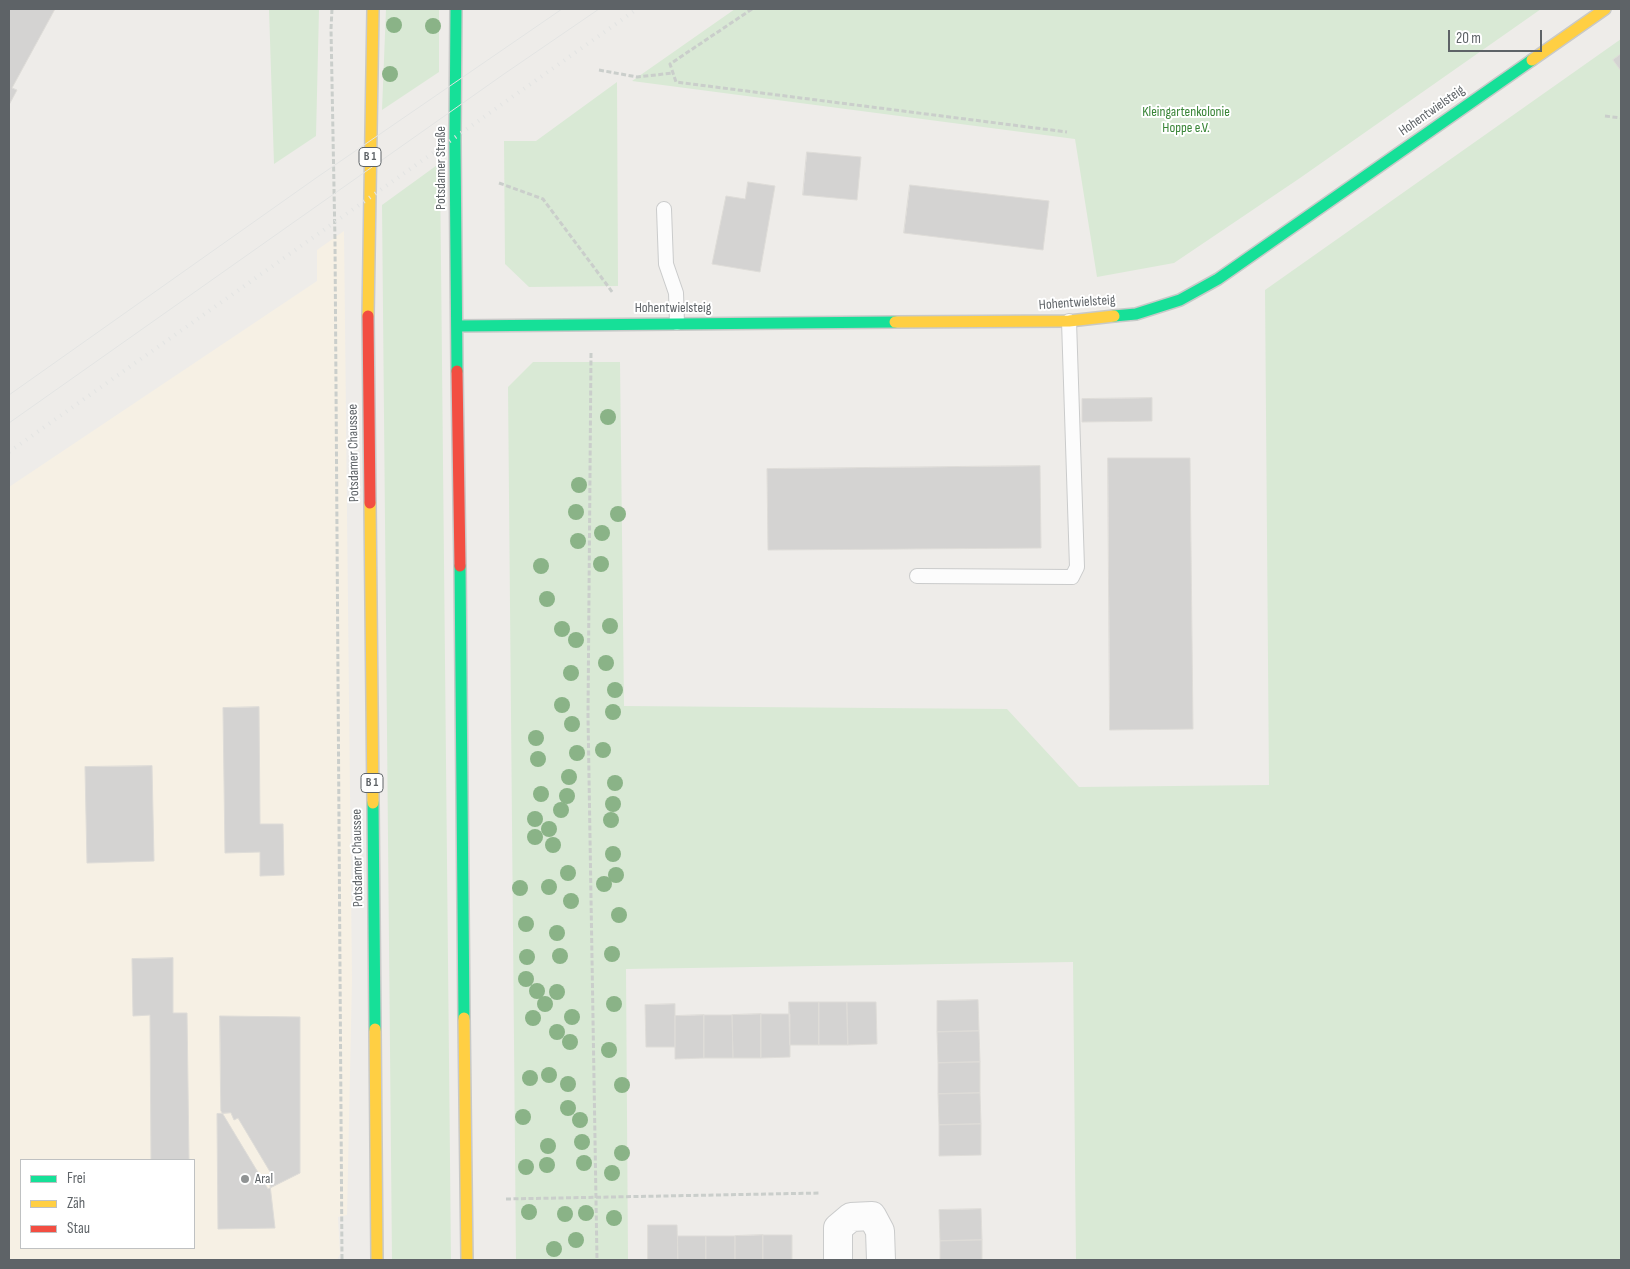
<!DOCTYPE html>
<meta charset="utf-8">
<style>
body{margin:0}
#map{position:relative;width:1630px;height:1269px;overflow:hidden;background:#eeece9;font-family:"Sofia Sans Condensed",sans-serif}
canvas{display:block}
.frame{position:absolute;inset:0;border:10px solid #5e6367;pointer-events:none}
.legend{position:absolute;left:20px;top:1159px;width:175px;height:90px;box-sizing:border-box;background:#fff;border:1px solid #bfc1c2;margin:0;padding:6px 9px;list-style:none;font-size:15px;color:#5e6367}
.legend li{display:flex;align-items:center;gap:10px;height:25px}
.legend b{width:25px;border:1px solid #bfc1c2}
.scale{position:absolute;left:1448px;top:30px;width:94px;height:22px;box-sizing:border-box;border:2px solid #5e6367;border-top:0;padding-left:6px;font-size:15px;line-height:18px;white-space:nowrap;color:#5e6367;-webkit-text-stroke:4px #fff;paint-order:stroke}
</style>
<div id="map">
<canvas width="1630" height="1269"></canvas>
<div class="frame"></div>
<ul class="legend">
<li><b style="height:6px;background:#16e098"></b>Frei</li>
<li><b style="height:6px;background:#ffcf43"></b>Zäh</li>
<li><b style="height:6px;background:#f24e42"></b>Stau</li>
</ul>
<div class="scale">20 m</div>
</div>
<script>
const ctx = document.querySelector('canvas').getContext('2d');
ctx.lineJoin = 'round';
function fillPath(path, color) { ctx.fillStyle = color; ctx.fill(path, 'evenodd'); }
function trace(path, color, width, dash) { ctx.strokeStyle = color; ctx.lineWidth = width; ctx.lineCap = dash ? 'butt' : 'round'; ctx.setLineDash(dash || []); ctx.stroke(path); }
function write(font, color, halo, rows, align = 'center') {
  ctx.font = font + ' "Sofia Sans Condensed",sans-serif'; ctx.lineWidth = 4; ctx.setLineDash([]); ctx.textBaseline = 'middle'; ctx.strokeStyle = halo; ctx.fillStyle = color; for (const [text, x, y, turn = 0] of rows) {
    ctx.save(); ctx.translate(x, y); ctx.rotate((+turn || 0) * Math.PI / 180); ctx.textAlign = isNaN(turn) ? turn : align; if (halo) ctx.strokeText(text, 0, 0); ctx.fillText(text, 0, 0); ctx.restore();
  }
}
const commercial = new Path2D(`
 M344 231 352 979 347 1215 338 1217 340 1254 337 1260H9V487L317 281V250ZM21 1160H194V1248H21Z`);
const green = new Path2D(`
 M269 9H319L316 136 274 164Z
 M386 9H439V72L382 110Z
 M735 9H1541L1300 178 1174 263 1097 277 1075 139 632 81Z
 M1621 39V1260H1076L1073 962 626 969 628 1260H516L508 387 533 362H620L624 706 1007 709 1079 787 1269 785 1265 290Z
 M617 82 618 286 529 287 505 264 504 141H536Z
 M440 163 451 1260H392L382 205Z`);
const building = new Path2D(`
 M9 9H55L12 88 17 90 9 105Z
 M1621 54V71L1613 60Z
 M807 152 861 157 857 200 803 195Z
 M748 182 775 186 760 272 712 264 726 196 745 199Z
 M910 185 1049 201 1043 250 904 233Z
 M1152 398V421L1082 422V399Z
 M1108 458H1190L1193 729 1110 730Z
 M1040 466 1041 548 768 550 767 469Z
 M259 707 260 824H283L284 875 260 876V852L225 853 223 708Z
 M152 766 154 861 87 863 85 767Z
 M173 958V1013H187L189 1160H151L150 1015 133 1016 132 959Z
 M978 1000 979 1031 937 1032V1001Z
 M789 1002H819V1045H790Z
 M819 1002H847L848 1045H819Z
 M847 1002H876L877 1044 848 1045Z
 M675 1004V1047H646L645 1005Z
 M761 1014H790V1057L761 1058Z
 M761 1014V1058H733L732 1015Z
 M704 1015H732L733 1058H704Z
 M704 1015V1058L675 1059V1016Z
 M220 1016 300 1017V1173L268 1189 221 1111Z
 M979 1031 980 1062 938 1063 937 1032Z
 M980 1062V1093L938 1094V1063Z
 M980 1093 981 1124 939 1125 938 1094Z
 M231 1113 234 1120 238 1118 275 1180 270 1185 275 1228 218 1229 217 1114Z
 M981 1124V1155L939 1156V1125Z
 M981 1209 982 1240 940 1241 939 1210Z
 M648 1225H677L678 1260H648Z
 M763 1235V1260H735V1236Z
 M763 1235H792V1260H763Z
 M678 1236H706V1260H678Z
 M706 1236H735V1260H706Z
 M982 1240V1260H940V1241Z`);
const path = new Path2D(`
 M332 9 331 29 335 241 342 1260
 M752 9 670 64 676 82 1067 132
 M599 70 637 77 673 73
 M1605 116 1621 118
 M499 183 543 199 613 293
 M591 353 588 716 597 1260
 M506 1199 820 1193`);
const lane = new Path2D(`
 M664 209 666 264 676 293 677 323
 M917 576 1072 577 1077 567 1069 321`);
const street = new Path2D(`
 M838 1260V1228L851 1217 872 1216 880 1231 881 1260`);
const fast = new Path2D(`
 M456 9 455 141 457 371
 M1114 316 1136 314 1180 300 1218 279 1532 60
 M457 326 895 322
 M460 566 464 1018
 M373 803 375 1029`);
const slow = new Path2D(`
 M1532 60 1605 9
 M368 316 373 9
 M895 322 1069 321 1114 316
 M370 503 373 803
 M464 1018 467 1260
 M375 1029 377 1260`);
const jam = new Path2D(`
 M368 316 370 503
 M457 371 460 566`);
const tram = new Path2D(`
 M9 395 316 178 562 9
 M9 423 504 74 599 9`);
const rail = new Path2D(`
 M9 452 637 9`);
const trees = [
 [394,25],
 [433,26],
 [390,74],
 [608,417],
 [579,485],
 [576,512],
 [618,514],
 [602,533],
 [578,541],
 [601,564],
 [541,566],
 [547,599],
 [610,626],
 [562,629],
 [576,640],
 [606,663],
 [571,673],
 [615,690],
 [562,705],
 [613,712],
 [572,724],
 [536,738],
 [603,750],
 [577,753],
 [538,759],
 [569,777],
 [615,783],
 [541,794],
 [567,796],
 [613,804],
 [561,810],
 [535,819],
 [611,820],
 [549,829],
 [535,837],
 [553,845],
 [613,854],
 [568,873],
 [616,875],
 [604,884],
 [549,887],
 [520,888],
 [571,901],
 [619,915],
 [526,924],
 [557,933],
 [612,954],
 [560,956],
 [527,957],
 [526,979],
 [537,991],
 [557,992],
 [545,1004],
 [614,1004],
 [572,1017],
 [533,1018],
 [557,1032],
 [570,1042],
 [609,1050],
 [549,1075],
 [530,1078],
 [568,1084],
 [622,1085],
 [568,1108],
 [523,1117],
 [580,1120],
 [582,1142],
 [548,1146],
 [622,1153],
 [584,1163],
 [547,1165],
 [526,1167],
 [612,1173],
 [529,1212],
 [586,1213],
 [565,1214],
 [614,1218],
 [576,1240],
 [554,1249]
];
const markers = [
 [245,1179,5,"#909394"]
];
const shields = [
 [370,157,22],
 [372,783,22]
];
const shieldNames = [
 ["B 1",370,157],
 ["B 1",372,783]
];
const streetNames = [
 ["Hohentwielsteig",1432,111,-35],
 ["Potsdamer Straße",441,168,-90],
 ["Hohentwielsteig",1077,303,-4],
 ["Hohentwielsteig",673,308],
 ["Potsdamer Chaussee",354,453,-91],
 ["Potsdamer Chaussee",358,858,-91]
];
const parkNames = [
 ["Kleingartenkolonie",1186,112],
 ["Hoppe e.V.",1186,128]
];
const poiNames = [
 ["Aral",255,1179]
];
fillPath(commercial, '#f6f0e4');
fillPath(green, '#d9e9d5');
fillPath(building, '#d4d3d2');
trace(building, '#dedcd8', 1);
trace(lane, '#cacbcb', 16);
trace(street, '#cacbcb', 30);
trace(fast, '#c8c9c8', 14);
trace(slow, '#c8c9c8', 14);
trace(jam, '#c8c9c8', 14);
trace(path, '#cacecb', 3, [5, 2.5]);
trace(lane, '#fcfcfc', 14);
trace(street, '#fcfcfc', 28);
trace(fast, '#16e098', 11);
trace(slow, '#ffcf43', 11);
trace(jam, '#f24e42', 11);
trace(tram, '#e3e4e3', 1);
trace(rail, '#e3e4e3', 4, [1, 6]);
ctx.fillStyle = '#8ab387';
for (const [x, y] of trees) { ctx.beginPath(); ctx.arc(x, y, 8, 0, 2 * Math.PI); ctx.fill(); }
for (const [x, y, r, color] of markers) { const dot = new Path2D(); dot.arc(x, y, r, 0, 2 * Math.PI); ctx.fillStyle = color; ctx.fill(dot); trace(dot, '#fff', 2); }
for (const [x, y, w] of shields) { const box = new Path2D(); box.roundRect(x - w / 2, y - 9.5, w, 19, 4); ctx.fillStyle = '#fff'; ctx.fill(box); trace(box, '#5e6367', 1); }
write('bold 12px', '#5e6367', null, shieldNames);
write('14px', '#5e6367', '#fff', streetNames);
write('14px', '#398537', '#fff', parkNames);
write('14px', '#5e6367', '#fff', poiNames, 'left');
</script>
